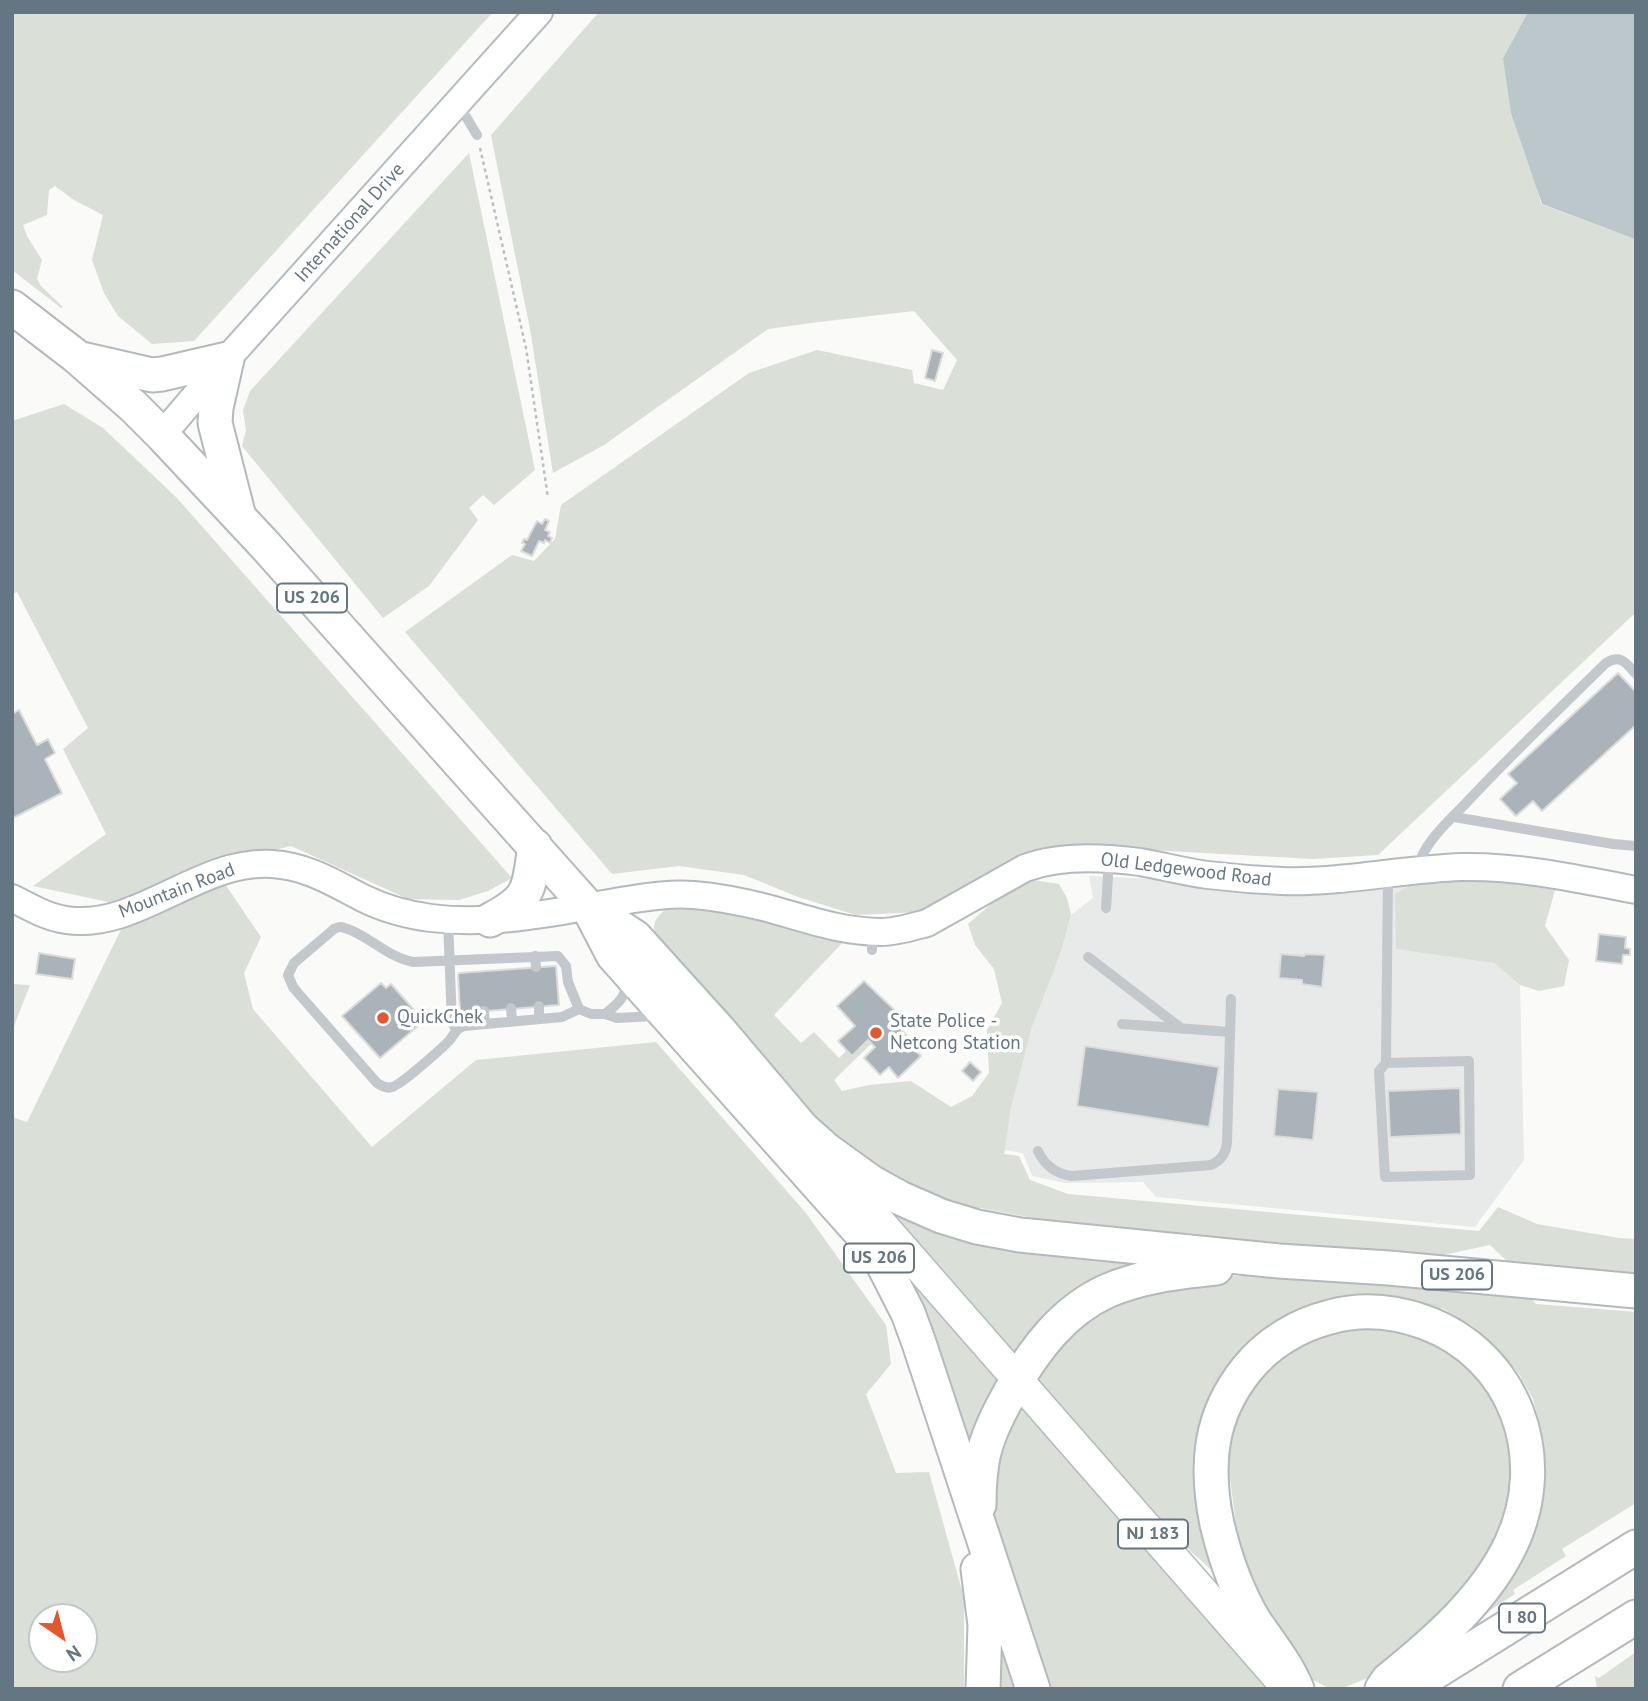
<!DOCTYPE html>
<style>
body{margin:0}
#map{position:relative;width:1648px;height:1701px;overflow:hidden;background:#fafaf8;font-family:"PT Sans",sans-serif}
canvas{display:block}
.frame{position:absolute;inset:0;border:14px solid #657683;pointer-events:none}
.north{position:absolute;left:28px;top:1603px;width:70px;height:70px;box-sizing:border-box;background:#fff;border:2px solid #c1c8cd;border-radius:50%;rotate:145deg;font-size:19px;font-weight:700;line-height:28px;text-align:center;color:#657683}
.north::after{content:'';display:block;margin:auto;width:24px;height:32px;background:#e4572e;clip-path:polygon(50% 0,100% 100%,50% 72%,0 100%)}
</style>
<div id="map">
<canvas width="1648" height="1701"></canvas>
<div class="frame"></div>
<div class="north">N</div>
</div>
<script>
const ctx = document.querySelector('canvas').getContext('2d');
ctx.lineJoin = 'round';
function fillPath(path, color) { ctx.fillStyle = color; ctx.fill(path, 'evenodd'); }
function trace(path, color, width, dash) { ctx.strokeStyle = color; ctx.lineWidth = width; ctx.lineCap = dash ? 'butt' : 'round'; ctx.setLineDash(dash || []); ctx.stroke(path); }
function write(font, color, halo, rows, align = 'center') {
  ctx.font = font + ' "PT Sans",sans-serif'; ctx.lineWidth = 7; ctx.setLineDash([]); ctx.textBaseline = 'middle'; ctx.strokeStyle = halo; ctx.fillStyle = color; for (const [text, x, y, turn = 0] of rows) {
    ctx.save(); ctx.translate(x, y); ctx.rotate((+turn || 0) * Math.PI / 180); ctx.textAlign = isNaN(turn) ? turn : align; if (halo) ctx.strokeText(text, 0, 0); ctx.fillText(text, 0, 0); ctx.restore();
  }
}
const built = new Path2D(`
 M1089 876 1157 879 1282 890 1411 884 1412 946 1494 963 1520 985 1524 1160 1475 1227 1156 1197 1143 1182 1065 1183 1032 1176 1023 1153 1004 1150 1011 1108 1032 1027 1061 952 1071 915 1093 898Z`);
const green = new Path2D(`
 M12 12H493L194 341 152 344 118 316 104 293 92 260 103 215 74 200 55 186 49 190 47 215 23 225 27 236 42 260 37 279 41 286 63 307 61 308 12 270Z
 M599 12H1528L1503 58 1541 204 1632 238H1636V617L1633 615 1378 855 1313 859 1059 845 980 878 921 912 856 915 798 897 744 875 679 866 612 874 405 632 512 555 534 561 555 539 561 505 749 373 817 350 912 370 914 383 943 390 957 360 914 311 819 322 768 329 604 445 553 473 530 329 491 135Z
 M469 153 535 470 494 505 483 495 469 508 478 520 429 586 383 618 242 446 246 430 243 410 250 391Z
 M64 404 103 428 177 498 512 878 488 891 459 900 408 899 291 846 212 865 261 937 244 973 253 1009 372 1147 476 1060 656 1042 806 1213 886 1325 891 1364 866 1394 896 1473 929 1472 964 1598V1689H12V1117L27 1122 132 907 33 886 106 834 63 749 88 728 17 592 12 594V421ZM42 1617H84V1659H42Z
 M1421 879 1492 880 1555 890 1545 926 1569 960 1564 986 1539 991 1520 985 1494 963 1396 949 1395 894Z
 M1033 880 1059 884 1067 898 1071 915 1061 952 1032 1027 1011 1108 1004 1154 1019 1156 1030 1180 1068 1194 1479 1231 1498 1207 1537 1224 1619 1238 1636 1239V1278L1511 1265 1490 1245 1420 1260 1065 1224 980 1208 973 1215 933 1202 850 1150 799 1103 658 938C650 927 655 918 665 910L713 908 846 939 774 1015 801 1043 814 1032 839 1058 847 1050 852 1055 868 1040 872 1043 834 1080 842 1091 869 1085 911 1081 951 1107 972 1096 989 1073 987 1030 1002 1003 994 969 975 945 968 924 999 897Z
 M12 984 30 985 12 1031Z
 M876 1196 1167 1261 1019 1361Z
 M885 1243 1004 1382 975 1458Z
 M1293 1273 1530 1297 1536 1304 1636 1312V1503L1562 1549 1566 1556 1513 1590 1515 1594 1463 1628 1539 1463 1544 1442 1533 1399 1518 1372 1474 1327 1442 1308 1432 1311 1361 1302 1215 1404 1218 1576 1153 1517 1032 1376 1042 1359 1109 1301 1219 1277Z
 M1343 1323 1416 1330 1482 1373 1505 1418 1513 1455 1512 1500 1499 1534 1482 1565 1434 1624 1373 1676 1340 1689H1330L1306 1676 1273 1632 1239 1547 1227 1456 1228 1424 1278 1353Z
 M1021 1399 1275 1689H1046L992 1528 989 1475Z
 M995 1626 1021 1689H992Z
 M1636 1652V1689L1607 1687 1606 1689H1597L1595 1676 1599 1678Z`);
const water = new Path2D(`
 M1528 12H1636V238H1632L1542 204 1511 113 1503 58Z`);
const building = new Path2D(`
 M932 350 943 353 935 381 925 378Z
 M545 519 549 521 545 530 550 532 548 536 552 538 550 543 545 540 544 543 539 541 532 556 521 551 525 544 522 543 524 539 527 540 537 521 542 524Z
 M1618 673 1636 692V725L1542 811 1533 801 1516 816 1500 799 1517 783 1508 774Z
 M19 710 37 745 48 739 55 753 45 759 62 793 13 818 12 714Z
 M1599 934 1626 937 1625 948 1630 949V955H1623L1622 964 1596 961Z
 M39 953 75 959 72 979 36 974Z
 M1281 954 1304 956 1305 954 1325 955 1322 987 1302 984V980L1279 978Z
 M556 966 559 1005 463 1013 460 1011 458 975 459 973Z
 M864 981 902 1017 896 1024 911 1040 908 1043 921 1056 898 1078 889 1067 880 1075 864 1058 875 1047 868 1040 852 1056 838 1041 855 1026 837 1006Z
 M381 983 386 988 391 984 424 1021 380 1058 342 1016Z
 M1085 1046 1219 1067 1209 1127 1077 1106Z
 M970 1062 981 1072 973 1081 962 1071Z
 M1460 1088 1461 1134 1390 1137 1388 1091Z
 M1278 1089 1318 1092 1313 1140 1274 1136Z`);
const path = new Path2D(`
 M480 148 526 348 548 498`);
const lane = new Path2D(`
 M459 105 477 135
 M1454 817 1613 844 1636 846
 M1419 866C1422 844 1452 818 1467 802 1512 754 1559 709 1606 663 1621 654 1626 663 1636 674
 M1106 908 1109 860
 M448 921 452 1023 456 1029
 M872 950 873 932
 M535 956 536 967
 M1088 957 1182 1029
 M626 983C626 998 616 1005 605 1014L617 1018 655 1016
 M539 1006V1019
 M511 1008 512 1021
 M579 1009 568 982 566 966 558 956 413 962C387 957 368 935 345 928 339 926 339 927 334 929L294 963 288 975 293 987 298 993 377 1083C382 1086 386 1089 392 1087 401 1085 441 1049 449 1041 455 1034 455 1029 464 1026L562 1017 579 1009 591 1014H605
 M484 1011 485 1024
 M1122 1024 1230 1032
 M1469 1061 1470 1175 1385 1177 1379 1071 1386 1063Z
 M1386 1063 1388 874
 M1038 1151C1045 1166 1056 1174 1072 1176L1211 1165C1222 1160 1226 1153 1227 1142L1231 999`);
const secondary = new Path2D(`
 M162 435 227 359 539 12
 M12 898C29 907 47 917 66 920 137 931 199 859 272 864 308 866 335 884 365 899 385 909 409 915 431 918 493 926 554 912 615 902 641 898 668 893 694 895 718 897 743 902 767 908 804 918 841 932 881 932 896 932 912 927 927 923L1025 868C1060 855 1103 857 1140 862 1163 866 1185 872 1208 875 1233 878 1258 880 1282 881 1342 883 1402 869 1462 867 1521 866 1579 879 1636 890`);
const primary = new Path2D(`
 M827 1158 871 1212 1281 1681`);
const highway = new Path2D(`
 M12 307 77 357 133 406 162 435 265 545 588 907 613 955 859 1231 884 1266 908 1313 919 1343 1033 1689
 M82 359 152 375 162 374 227 359 216 408 215 423 238 513
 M589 907 635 937 719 1030 802 1128 828 1151 871 1182 900 1198 941 1216 977 1227 1020 1235 1279 1261 1389 1268 1636 1291
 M490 920C532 898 528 890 535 846
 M979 1505C979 1487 980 1469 984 1452 990 1429 1001 1409 1012 1389 1035 1349 1063 1311 1107 1291 1141 1276 1179 1272 1216 1268
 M978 1569 985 1625 983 1689
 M1297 1689C1293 1680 1288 1670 1282 1661 1274 1648 1264 1635 1255 1622 1237 1592 1225 1558 1217 1524 1205 1466 1209 1416 1247 1369 1268 1343 1298 1325 1330 1317 1362 1308 1393 1311 1424 1322 1515 1355 1552 1457 1511 1544 1485 1599 1435 1642 1388 1680L1382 1689
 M1408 1689 1636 1547
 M1520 1689 1636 1617`);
const markers = [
 [383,1018,7,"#e4572e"],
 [876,1033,7,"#e4572e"]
];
const shields = [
 [312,598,70],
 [879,1258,70],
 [1457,1275,70],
 [1153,1534,70],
 [1522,1618,46]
];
const shieldNames = [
 ["US 206",312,598],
 ["US 206",879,1258],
 ["US 206",1457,1275],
 ["NJ 183",1153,1534],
 ["I 80",1522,1618]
];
const streetNames = [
 ["International Drive",350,223,-48],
 ["Old Ledgewood Road",1186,870,7],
 ["Mountain Road",177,891,-21]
];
const poiNames = [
 ["QuickChek",397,1018],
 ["State Police -",890,1022],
 ["Netcong Station",890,1044]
];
fillPath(built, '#e8e9e9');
fillPath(green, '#dadfd7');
fillPath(water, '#bbc7cb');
fillPath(building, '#aab3b9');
trace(building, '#dcdcda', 2);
trace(secondary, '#b3babf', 30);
trace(primary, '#b5babe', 33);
trace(highway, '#b4b9bd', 37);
trace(path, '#bbbfc2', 2.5, [3.5, 3.5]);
trace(lane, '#c3c8cc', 10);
trace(secondary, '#fff', 26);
trace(primary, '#fff', 30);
trace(highway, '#fff', 33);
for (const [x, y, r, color] of markers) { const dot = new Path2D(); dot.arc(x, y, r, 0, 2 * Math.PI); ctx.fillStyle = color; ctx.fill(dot); trace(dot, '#fff', 2.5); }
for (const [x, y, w] of shields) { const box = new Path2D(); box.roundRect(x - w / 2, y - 14.5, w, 29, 5); ctx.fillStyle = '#fff'; ctx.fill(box); trace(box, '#657683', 2); }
write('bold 18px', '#657683', null, shieldNames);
write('19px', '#657683', '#fff', streetNames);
write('19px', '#657683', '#fff', poiNames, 'left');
</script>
